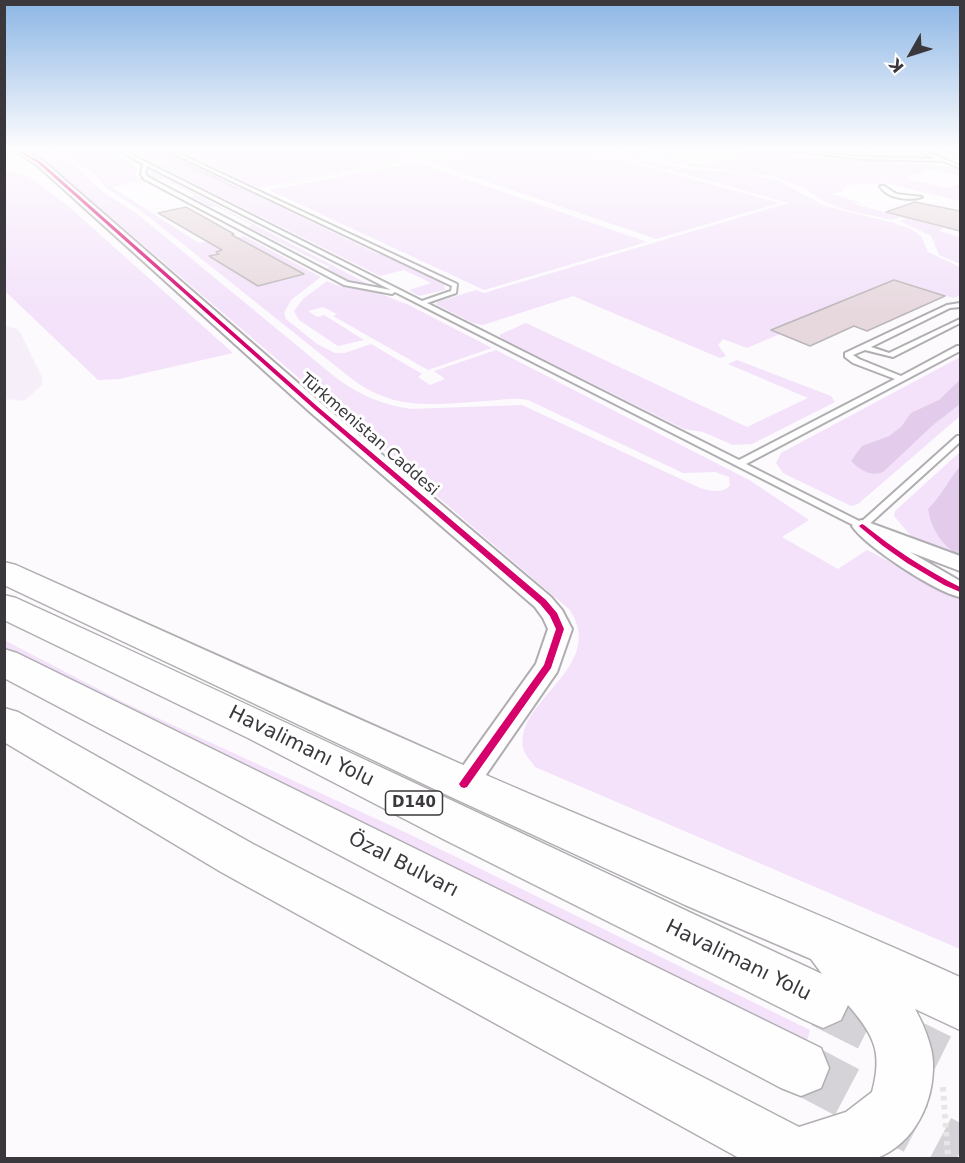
<!DOCTYPE html>
<meta charset="utf-8">
<style>
body{margin:0}
#map{position:relative;width:965px;height:1163px;overflow:hidden;background:#fcfafd;font-family:"DejaVu Sans",sans-serif}
canvas{display:block}
.frame{position:absolute;inset:0;border:6px solid #3b383d;pointer-events:none}
.north{position:absolute;left:881px;top:24px;width:60px;height:60px;-webkit-text-stroke:4px #fff;paint-order:stroke;rotate:231deg;font-size:16px;font-weight:700;line-height:24px;text-align:center;color:#3b383d}
.north::after{content:'';display:block;margin:auto;width:21px;height:27px;background:#3b383d;clip-path:polygon(50% 0,100% 100%,50% 72%,0 100%)}
</style>
<div id="map">
<canvas width="965" height="1163"></canvas>
<div class="frame"></div>
<div class="north">K</div>
</div>
<script>
const ctx = document.querySelector('canvas').getContext('2d');
ctx.lineJoin = 'round';
function fillPath(path, color) { ctx.fillStyle = color; ctx.fill(path, 'evenodd'); }
function trace(path, color, width, dash) { ctx.strokeStyle = color; ctx.lineWidth = width; ctx.lineCap = dash ? 'butt' : 'round'; ctx.setLineDash(dash || []); ctx.stroke(path); }
function write(font, color, halo, rows, align = 'center') {
  ctx.font = font + ' "DejaVu Sans",sans-serif'; ctx.lineWidth = 6; ctx.setLineDash([]); ctx.textBaseline = 'middle'; ctx.strokeStyle = halo; ctx.fillStyle = color; for (const [text, x, y, turn = 0] of rows) {
    ctx.save(); ctx.translate(x, y); ctx.rotate((+turn || 0) * Math.PI / 180); ctx.textAlign = isNaN(turn) ? turn : align; if (halo) ctx.strokeText(text, 0, 0); ctx.fillText(text, 0, 0); ctx.restore();
  }
}
const built = new Path2D(`
 M4 326 17 329 21 334 42 377V385L24 401 5 399Z`);
const green = new Path2D(`
 M23 148H46L78 167 100 190 135 212 335 377C359 395 382 405 411 409L522 405 700 488C711 491 723 494 730 485L729 477 715 472 683 473 528 400C514 397 500 400 486 401 435 404 396 412 352 379L144 213 106 188 93 173 52 148H107L134 162 133 165 137 168 136 176 142 180 112 187 199 243 244 236 321 277 291 300 284 313 286 319 317 344 335 353H345L371 344 422 374 418 377 430 385 445 379 434 371 496 350 751 481 809 520 782 537 838 569 867 550 960 598V949L535 767C532 762 526 756 524 751 510 702 608 669 570 610L57 171Z
 M123 148H149L235 189 241 188 378 254 384 253 444 282 445 290 419 296 409 290 431 283 404 270 380 276Z
 M173 148H461L259 188Z
 M483 148H580L780 203 656 239 423 160Z
 M584 148C617 148 648 163 681 167L666 170Z
 M608 148H638L688 161 682 163 683 165Z
 M743 148H762L840 158 948 166 960 170V177L931 170 906 178 946 188 960 184V201L885 183C871 187 856 179 842 188L844 191 831 194 859 202 855 204 901 217 892 220 846 210 825 202 804 188 772 176 687 166 686 163 701 164 749 150Z
 M805 148H855L853 149 872 153 880 151 872 149 877 148H908L923 155C903 165 833 154 808 151Z
 M417 162 647 242 484 290 269 190Z
 M682 168 745 173 777 180 825 206 891 222 911 229 921 236 928 252 960 267V295L954 298 934 293 772 330 780 334 747 348 723 339 718 345 726 356 720 358 573 296 483 325 473 323 437 305 436 303 440 301 476 290 484 293 788 203 670 170Z
 M149 170 370 285 353 283 327 268 330 267 248 227 252 225 215 206 211 207 192 197 195 195 163 179 160 180 149 175Z
 M5 171 20 173 30 177 68 206 233 353 119 379 98 380 5 291Z
 M907 218 944 228 939 231 960 237V264L939 255 931 236 900 221Z
 M327 281C343 289 358 289 375 292 386 295 396 301 407 304L492 348 428 370 333 316 337 314 323 307 308 311 317 317 324 315 364 340 338 346 299 320 294 311 303 299Z
 M526 323 747 427 808 398 728 364 737 360 831 396 835 402 752 444 733 445 703 432 684 429 501 338 499 335Z
 M960 357V416L858 504 851 506 783 473 776 463 781 453Z
 M960 452V561L911 536 894 516 895 511Z
 M4 640 125 703 409 834 810 1030 805 1048 5 652Z`);
const forest = new Path2D(`
 M148 148H158L241 189H235Z
 M960 380V404L933 425 883 472C871 477 860 470 851 461L862 446 889 436 901 427 911 413 939 400Z
 M960 466V556C942 546 931 529 928 509 941 496 949 480 960 466Z`);
const building = new Path2D(`
 M915 202 960 211V231L886 212Z
 M186 207 234 234 232 235 304 274 258 286 209 256 219 254 216 252 222 250 158 213Z
 M894 280 945 296 867 331 854 326 810 346 771 330Z`);
const highwayTunnel = new Path2D(`
 M823 1002 960 1070
 M801 1068 960 1152`);
const pathFar1 = new Path2D(`
 M277 186 472 148`);
const path = new Path2D(`
 M943 1087 948 1158`);
const lane = new Path2D(`
 M113 148H118L422 301 451 291 452 286 162 148H167L457 284 456 293 427 303 739 460 895 379 853 363 845 357V353L947 305 960 303V307L950 308 871 347 889 353 960 319V323L893 357 865 350 853 355 859 359 901 376 957 346H960V351L746 464 861 522 957 436H960V442L865 528H859L395 292 392 294 344 285 144 179 141 174 143 164ZM147 166 391 290 348 282 148 177 145 174Z
 M769 148 863 157 936 159 913 148H918L960 166V168L943 161 863 159Z
 M880 186H884L896 194 922 197C910 201 886 199 880 186Z`);
const street = new Path2D(`
 M10 148H20L43 161 322 404 551 597 562 610 572 629 557 672 474 792 464 796 454 792 450 784 536 664 548 629 543 618 535 607 310 412 37 165Z
 M862 520 960 556V571L910 552 960 581V597C936 592 866 547 852 526L855 522Z`);
const secondary = new Path2D(`
 M942 148H960V156Z`);
const highway = new Path2D(`
 M4 562 16 565C170 634 324 704 479 772 639 842 802 905 960 977V1030L915 1009C923 1023 933 1047 933 1063 934 1102 915 1143 877 1158H739L221 872 4 742V708L18 712 253 844 799 1127 846 1112 872 1092C883 1052 874 1035 848 1005L841 1020 823 1028 805 1020 443 839 248 738 4 620V595L16 598C286 721 553 849 822 974L811 959 685 905 449 796 4 585Z
 M4 649 17 653 821 1048 829 1068 821 1088 801 1096 781 1088 4 678Z`);
const cycleway = new Path2D(`
 M13 148H16L41 162 318 407 546 600 557 613 564 629 551 668 467 787 464 788 461 787 459 784 461 781 544 665 556 629 550 616 540 604 314 409 39 164Z
 M862 524 864 525C894 549 926 570 960 587V592L944 585 907 563 883 546 860 527 859 526Z`);
const shields = [
 [414,803,57]
];
const shieldNames = [
 ["D140",414,803]
];
const streetNames = [
 ["Türkmenistan Caddesi",369,435,41]
];
const nearStreetnames = [
 ["Havalimanı Yolu",301,747,26],
 ["Özal Bulvarı",403,865,27],
 ["Havalimanı Yolu",738,961,26]
];
fillPath(built, '#f6effa');
fillPath(green, '#f3e2fa');
fillPath(forest, '#e2cbeb');
fillPath(building, '#e7d8de');
trace(building, '#bbb7b9', 1.5);
trace(highwayTunnel, '#d5d3d7', 52, [52, 26]);
trace(lane, '#b0aeb1', 4);
trace(street, '#b0aeb1', 4);
trace(secondary, '#b0aeb1', 2);
trace(highway, '#b0aeb1', 3);
trace(pathFar1, '#e6e6e6', 1.5, [1.5, 1.5]);
trace(path, '#e6e6e6', 6, [4.5, 4.5]);
fillPath(lane, '#fffeff');
fillPath(street, '#fffeff');
fillPath(secondary, '#fffeff');
fillPath(highway, '#fffeff');
fillPath(cycleway, '#d6006c');
const sky = ctx.createLinearGradient(0, 0, 0, 311);
sky.addColorStop(0, '#8cb6e5');
sky.addColorStop(0.48, '#fefdfe');
sky.addColorStop(1, '#fefdfe00');
ctx.fillStyle = sky;
ctx.fillRect(0, 0, 965, 311);
for (const [x, y, w] of shields) { const box = new Path2D(); box.roundRect(x - w / 2, y - 12, w, 24, 4.5); ctx.fillStyle = '#fff'; ctx.fill(box); trace(box, '#3b383d', 1.5); }
write('bold 15px', '#3b383d', null, shieldNames);
write('16px', '#3b383d', '#fff', streetNames);
write('20px', '#3b383d', '#fff', nearStreetnames);
</script>
